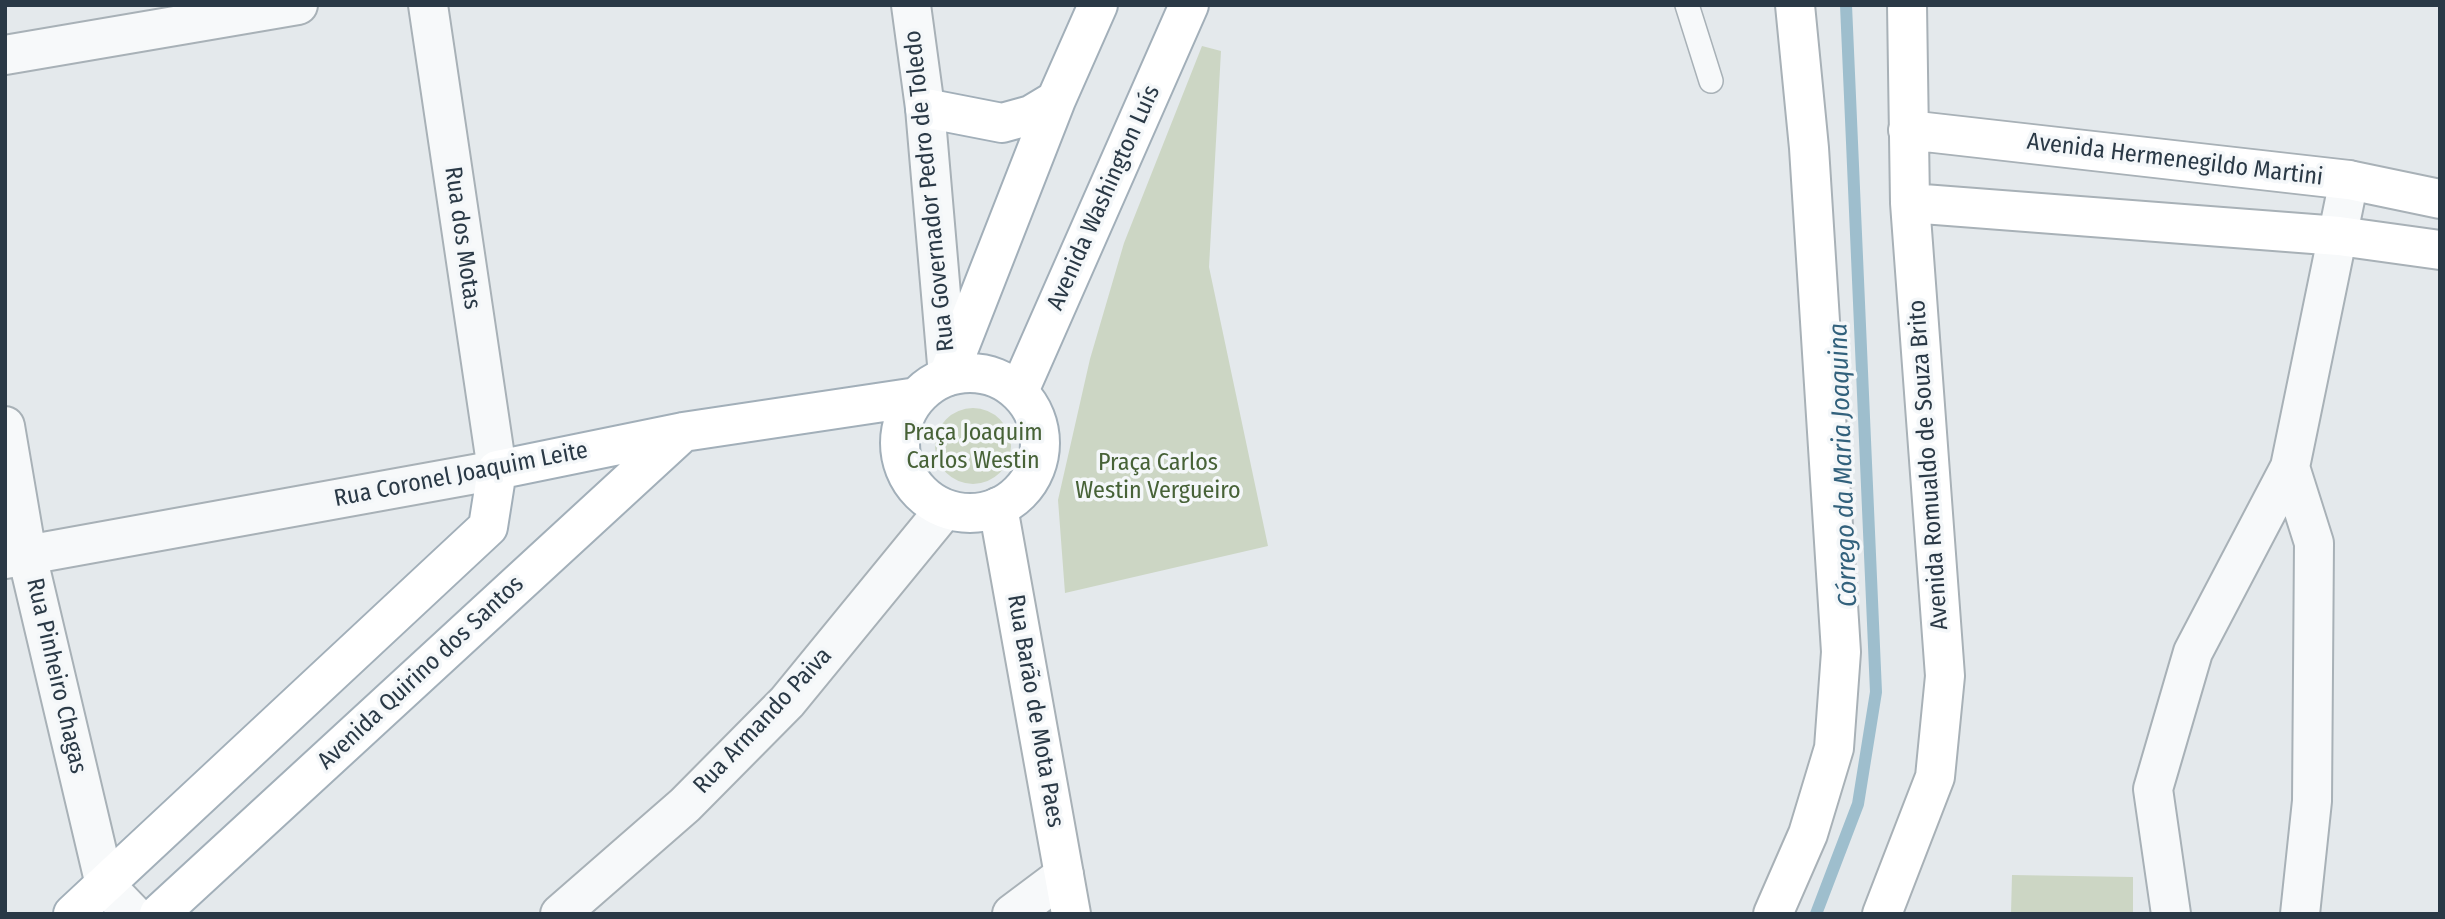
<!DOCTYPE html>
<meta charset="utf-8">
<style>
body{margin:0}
#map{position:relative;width:2445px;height:919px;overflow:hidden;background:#e4e9ec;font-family:"Fira Sans Condensed",sans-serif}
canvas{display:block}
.frame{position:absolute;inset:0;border:7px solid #2a3946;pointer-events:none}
</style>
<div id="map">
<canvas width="2445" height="919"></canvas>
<div class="frame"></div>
</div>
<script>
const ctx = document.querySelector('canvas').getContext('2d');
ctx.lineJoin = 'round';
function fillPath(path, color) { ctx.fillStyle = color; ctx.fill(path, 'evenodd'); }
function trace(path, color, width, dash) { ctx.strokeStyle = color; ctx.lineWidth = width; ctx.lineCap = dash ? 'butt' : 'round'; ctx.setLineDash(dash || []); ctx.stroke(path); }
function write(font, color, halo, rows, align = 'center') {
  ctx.font = font + ' "Fira Sans Condensed",sans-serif'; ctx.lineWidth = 7; ctx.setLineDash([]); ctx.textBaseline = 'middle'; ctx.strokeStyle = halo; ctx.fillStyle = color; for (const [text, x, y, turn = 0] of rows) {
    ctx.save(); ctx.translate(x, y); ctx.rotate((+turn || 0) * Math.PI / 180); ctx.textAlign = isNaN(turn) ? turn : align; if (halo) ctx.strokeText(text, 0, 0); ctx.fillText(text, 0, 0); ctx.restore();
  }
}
const green = new Path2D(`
 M1202 46 1221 51 1209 267 1268 546 1065 593 1058 500 1090 359 1124 243Z
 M935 446a38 38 0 1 1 76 0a38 38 0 1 1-76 0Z
 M2012 875 2133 877V914H2011Z`);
const stream = new Path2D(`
 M1816 914 1858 804 1876 692 1846 5`);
const service = new Path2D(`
 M1687 5 1711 81`);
const minor = new Path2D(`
 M428 5 497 470
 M5 55 298 5
 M2290 467 2349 180
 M560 914 685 805 787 702 945 509
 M1012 914 1064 875
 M2171 914 2153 789 2193 652 2290 467 2314 543 2312 801 2300 914`);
const tertiary = new Path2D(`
 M911 5 925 108 948 376
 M5 426 27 555 105 885 133 914
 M5 559 497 470`);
const secondary = new Path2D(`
 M1908 130 2349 180 2440 199
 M1910 203 2339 236 2440 250
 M998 507 1071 914
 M1773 914 1808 834 1834 748 1841 652 1809 148 1795 5
 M1882 914 1935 777 1945 676 1910 203 1907 5`);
const primary = new Path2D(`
 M925 108 1002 123 1031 115 1056 100
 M900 443a70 70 0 1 1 140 0a70 70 0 1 1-140 0Z
 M948 376 1056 100 1098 5
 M1019 391 1189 5
 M73 914 488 527 497 470 683 432 917 397
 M159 914 683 432`);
const streetNames = [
 ["Avenida Hermenegildo Martini",2175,160,7],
 ["Rua Governador Pedro de Toledo",930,191,-96],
 ["Avenida Washington Luís",1104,198,-66],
 ["Rua dos Motas",462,238,82],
 ["Avenida Romualdo de Souza Brito",1929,465,-94],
 ["Rua Coronel Joaquim Leite",461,475,-11],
 ["Avenida Quirino dos Santos",421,673,-43],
 ["Rua Pinheiro Chagas",56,676,77],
 ["Rua Barão de Mota Paes",1035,711,80],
 ["Rua Armando Paiva",763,721,-47]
];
const parkNames = [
 ["Praça Joaquim",973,433],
 ["Carlos Westin",973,461],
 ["Praça Carlos",1158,463],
 ["Westin Vergueiro",1158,491]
];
const waterNames = [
 ["Córrego da Maria Joaquina",1844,465,-92]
];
fillPath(green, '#ccd6c4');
trace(stream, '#9ebecd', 12);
trace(service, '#a8b1b7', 26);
trace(minor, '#a8b1b7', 42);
trace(tertiary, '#a8b1b7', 42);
trace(secondary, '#a8b1b7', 42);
trace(primary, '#a2afb9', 42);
trace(service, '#f7f9fa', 23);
trace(minor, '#f7f9fa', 38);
trace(tertiary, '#f7f9fa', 38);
trace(secondary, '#fff', 38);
trace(primary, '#fff', 38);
write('24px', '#2a3946', '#f4f7f9', streetNames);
write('24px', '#476237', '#f4f7f9', parkNames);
write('italic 26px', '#32617c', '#f4f7f9', waterNames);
</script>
